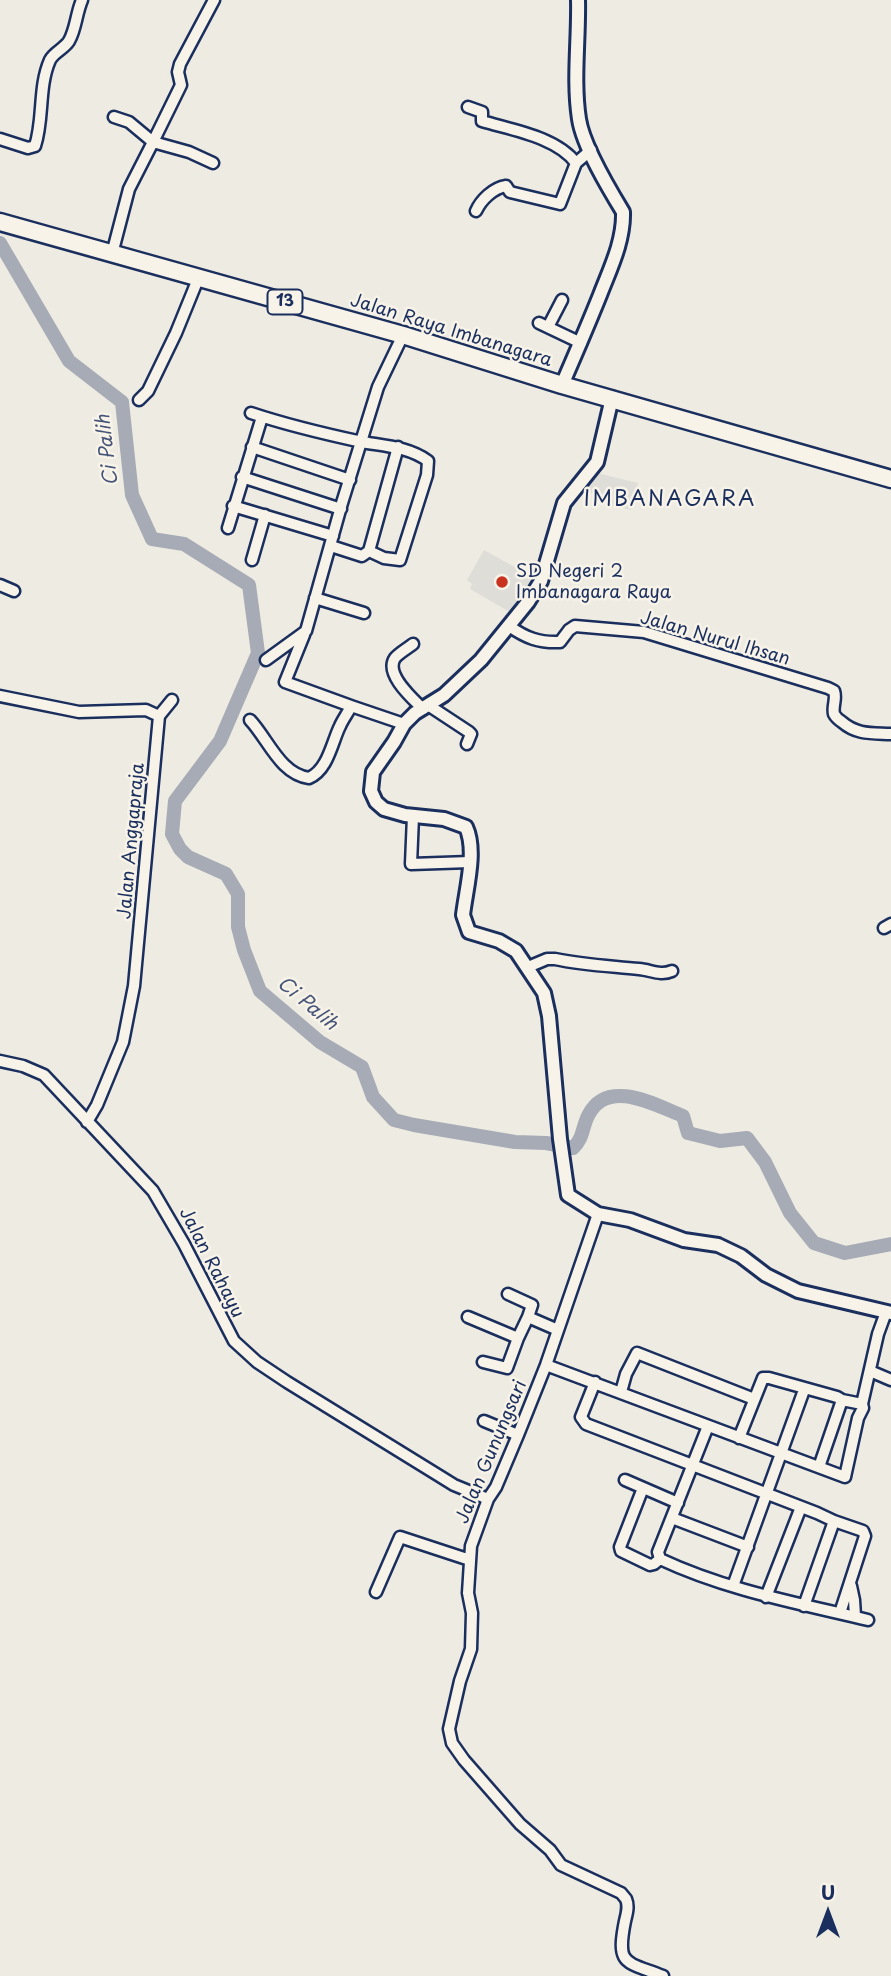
<!DOCTYPE html>
<style>
body{margin:0}
#map{position:relative;width:891px;height:1976px;overflow:hidden;background:#eeebe2;font-family:"Playpen Sans",sans-serif}
canvas{display:block}
.north{position:absolute;left:793px;top:1878px;width:70px;height:70px;-webkit-text-stroke:5px #f7f3e8;paint-order:stroke;rotate:0deg;font-size:19px;font-weight:700;line-height:28px;text-align:center;color:#1b2f5e}
.north::after{content:'';display:block;margin:auto;width:24px;height:32px;background:#1b2f5e;clip-path:polygon(50% 0,100% 100%,50% 72%,0 100%)}
</style>
<div id="map">
<canvas width="891" height="1976"></canvas>
<div class="north">U</div>
</div>
<script>
const ctx = document.querySelector('canvas').getContext('2d');
ctx.lineJoin = 'round';
function fillPath(path, color) { ctx.fillStyle = color; ctx.fill(path, 'evenodd'); }
function trace(path, color, width, dash) { ctx.strokeStyle = color; ctx.lineWidth = width; ctx.lineCap = dash ? 'butt' : 'round'; ctx.setLineDash(dash || []); ctx.stroke(path); }
function write(font, color, halo, rows, align = 'center') {
  ctx.font = font + ' "Playpen Sans",sans-serif'; ctx.lineWidth = 5; ctx.setLineDash([]); ctx.textBaseline = 'middle'; ctx.strokeStyle = halo; ctx.fillStyle = color; for (const [text, x, y, turn = 0] of rows) {
    ctx.save(); ctx.translate(x, y); ctx.rotate((+turn || 0) * Math.PI / 180); ctx.textAlign = isNaN(turn) ? turn : align; if (halo) ctx.strokeText(text, 0, 0); ctx.fillText(text, 0, 0); ctx.restore();
  }
}
const built = new Path2D(`
 M593 472 638 483 631 510 602 503 603 496 579 490Z
 M484 550 536 579 513 614 470 589 472 584 467 580Z`);
const river = new Path2D(`
 M0 243 69 361 122 402 132 495 152 539 184 544 249 585 258 653 220 741 175 801 172 834 180 849 188 857 226 874 238 894V927L244 950 260 991 320 1042 362 1067 373 1097 394 1120 414 1125 515 1142 546 1143 573 1148C584 1138 582 1126 589 1114 608 1078 655 1105 683 1116L688 1133 720 1141 747 1138 765 1162 790 1213 814 1243 845 1253 891 1244`);
const minor = new Path2D(`
 M468 107 482 112V121C512 130 557 137 576 163
 M114 117 129 122 153 142 181 85 178 72 180 64 214 0
 M0 139 28 148 35 146C44 119 38 87 50 60 54 52 64 49 69 41 76 29 76 14 82 0
 M476 211C481 200 493 188 506 186L510 192 560 204 576 163 591 150
 M112 254 129 189 153 142 189 152 213 163
 M539 323 581 343
 M548 327 562 300
 M139 400 148 391 176 333 198 279
 M251 413C287 425 325 434 362 442 385 446 409 447 428 461L427 475 400 560 384 558 369 551 362 556 331 546
 M252 447 350 480
 M242 477 341 509
 M233 506 333 536
 M228 528 262 417
 M369 551 398 447
 M252 560 265 515
 M0 585 14 591
 M315 598 364 613
 M509 626C526 638 539 643 560 642L569 630 575 626 644 632 828 688 834 691C837 699 832 706 834 714 836 718 839 720 842 722 857 735 872 733 891 734
 M304 635 285 682 351 706
 M413 644C408 648 399 653 395 658 384 674 413 699 423 709
 M266 660 306 631 342 503 378 387 403 335
 M0 696 79 712 146 710 159 716 134 986 123 1042 97 1105 87 1122
 M428 705 469 732 471 734 467 744
 M159 716 172 700
 M250 720C268 739 280 774 309 778 328 770 332 742 340 726 343 719 348 713 351 706L404 724
 M413 816 411 864 470 862
 M884 928 891 924
 M528 967 547 959H555C583 965 610 966 639 969 651 970 660 976 672 971
 M0 1061 23 1066 44 1075 153 1191 184 1244 234 1341 257 1362 287 1382 433 1472 454 1485 488 1499
 M598 1214 546 1365 518 1435 496 1487 488 1499 471 1546 468 1593 472 1613 471 1649 460 1681 449 1729 452 1743 464 1760 520 1824 550 1850 561 1865 621 1893 626 1899C629 1906 627 1913 625 1921 616 1966 625 1961 663 1976
 M508 1294 532 1305 528 1317
 M468 1317 518 1338 528 1317 558 1330
 M483 1362 507 1368 518 1338
 M546 1365 845 1477 858 1418 863 1408 862 1404 842 1400
 M870 1371 891 1380
 M595 1382 581 1417 586 1424 817 1513 834 1521
 M621 1392 626 1374 637 1353 754 1399
 M862 1404 878 1334 886 1312
 M484 1421 518 1435
 M739 1438 763 1378H769L837 1397 842 1400 819 1467
 M625 1480 678 1503
 M643 1488 620 1547 621 1551 650 1565 654 1564 660 1559
 M672 1518 748 1547
 M660 1559C726 1590 797 1603 868 1620
 M660 1559 658 1552 708 1426
 M733 1586 804 1390
 M851 1586 854 1600 855 1616
 M376 1592 400 1537 470 1560
 M766 1597 801 1507
 M804 1606 834 1521 863 1531 865 1536 840 1613`);
const tertiary = new Path2D(`
 M562 385C575 355 588 325 600 295 610 269 624 241 623 212 609 189 583 146 579 119 573 80 579 39 578 0
 M612 398 597 462 564 503 541 581 528 602 481 660 444 695 415 713 404 724 394 742 373 772 371 791 376 802 384 809 405 815 444 819 466 827C477 851 466 889 463 915L469 932 499 941 516 951 544 993 549 1016 560 1139 568 1195 598 1214 630 1220 684 1240 718 1245 741 1256 766 1275 798 1291 891 1313`);
const trunk = new Path2D(`
 M0 222 403 335 562 385 891 479`);
const markers = [
 [502,582,7,"#c8321e"]
];
const shields = [
 [285,302,35]
];
const shieldNames = [
 ["13",285,302]
];
const streetNames = [
 ["Jalan Raya Imbanagara",451,331,17],
 ["Jalan Nurul Ihsan",715,639,16],
 ["Jalan Anggapraja",132,841,-85],
 ["Jalan Rahayu",211,1263,63],
 ["Jalan Gunungsari",492,1452,-67]
];
const poiNames = [
 ["SD Negeri 2",516,572],
 ["Imbanagara Raya",516,593]
];
const waterNames = [
 ["Ci Palih",108,450,-97],
 ["Ci Palih",307,1004,40]
];
const quarterNames = [
 ["IMBANAGARA",670,500]
];
fillPath(built, '#deddd8');
trace(river, '#a6abb5', 14);
trace(minor, '#1b2f5e', 15);
trace(tertiary, '#1b2f5e', 18);
trace(trunk, '#1b2f5e', 21);
trace(minor, '#f7f3e8', 10);
trace(tertiary, '#f7f3e8', 12);
trace(trunk, '#f7f3e8', 16);
for (const [x, y, r, color] of markers) { const dot = new Path2D(); dot.arc(x, y, r, 0, 2 * Math.PI); ctx.fillStyle = color; ctx.fill(dot); trace(dot, '#f7f3e8', 2.5); }
for (const [x, y, w] of shields) { const box = new Path2D(); box.roundRect(x - w / 2, y - 12.5, w, 25, 5); ctx.fillStyle = '#f7f3e8'; ctx.fill(box); trace(box, '#1b2f5e', 2); }
write('bold 16px', '#1b2f5e', null, shieldNames);
write('18px', '#1b2f5e', '#f7f3e8', streetNames);
write('18px', '#1b2f5e', '#f7f3e8', poiNames, 'left');
write('italic 19px', '#455478', '#f7f3e8', waterNames);
ctx.letterSpacing = '2px';
write('21px', '#1b2f5e', '#f7f3e8', quarterNames);
ctx.letterSpacing = '0px';
</script>
